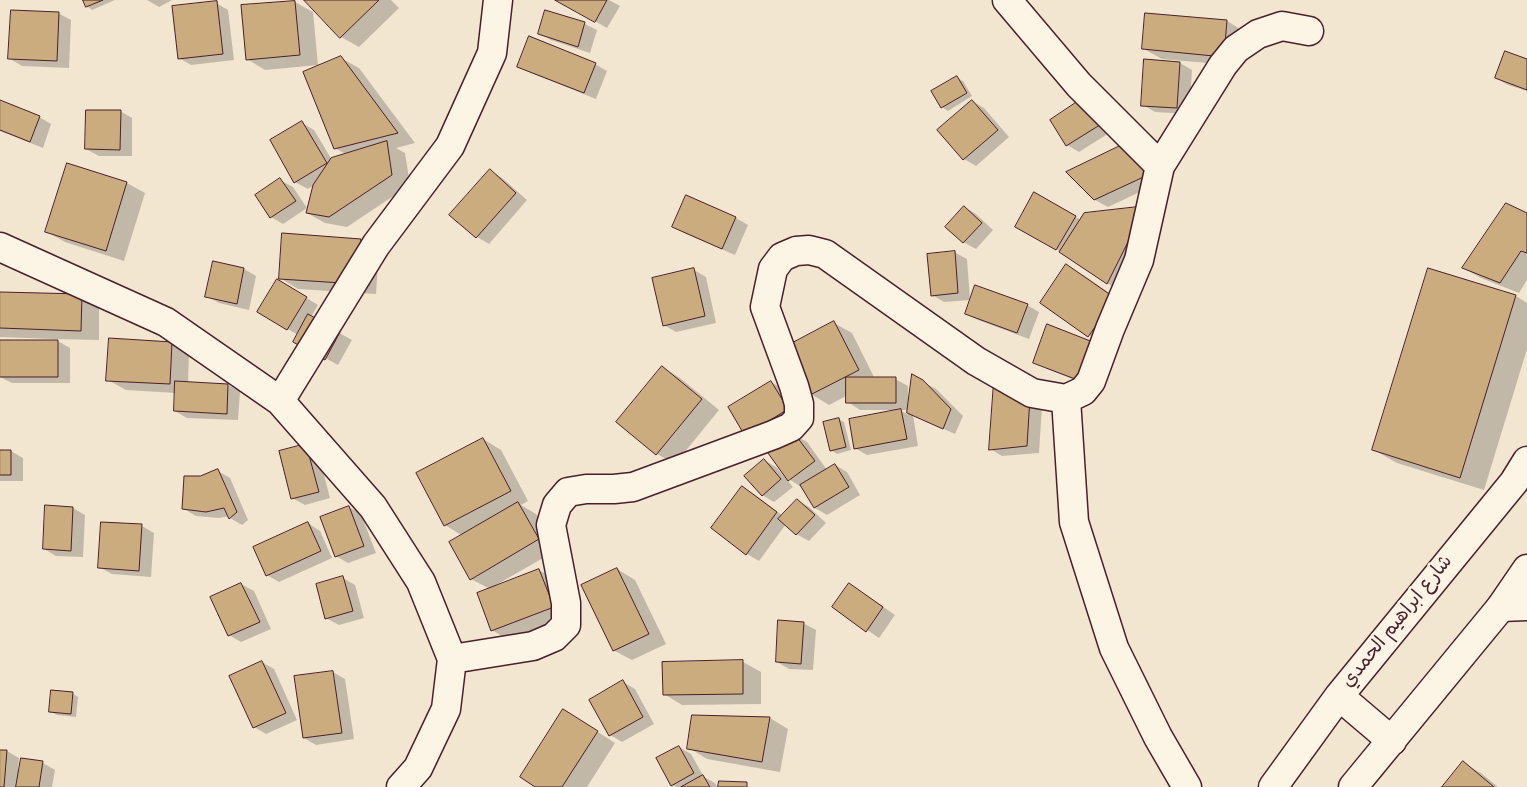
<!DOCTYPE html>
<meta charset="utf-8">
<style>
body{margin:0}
canvas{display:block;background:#f2e6d1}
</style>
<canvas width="1527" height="787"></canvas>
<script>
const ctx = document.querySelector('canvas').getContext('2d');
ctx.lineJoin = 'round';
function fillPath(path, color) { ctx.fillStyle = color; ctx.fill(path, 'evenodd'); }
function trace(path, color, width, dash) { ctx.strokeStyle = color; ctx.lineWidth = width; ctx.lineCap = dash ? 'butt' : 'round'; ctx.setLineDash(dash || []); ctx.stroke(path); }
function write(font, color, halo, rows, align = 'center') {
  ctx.font = font + ' Dekko,"Playpen Sans Arabic",sans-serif'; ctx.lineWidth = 5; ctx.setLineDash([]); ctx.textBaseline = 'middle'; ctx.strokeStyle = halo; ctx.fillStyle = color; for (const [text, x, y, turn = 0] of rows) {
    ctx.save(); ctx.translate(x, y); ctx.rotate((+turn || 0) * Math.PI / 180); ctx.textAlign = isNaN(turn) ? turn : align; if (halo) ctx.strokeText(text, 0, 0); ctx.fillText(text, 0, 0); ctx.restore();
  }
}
const shadow = new Path2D(`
 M84 0H115L92 10 87 6Z
 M147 0H172L159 7Z
 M306 0H391L399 8 359 47 341 37Z
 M558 0H609L620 6 607 28Z
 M295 2 313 12 318 65 265 70 247 59Z
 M216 3 228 10 234 60 191 65 179 58Z
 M546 11 585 24 597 30 590 53 551 40 539 33Z
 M58 13 71 20 69 68 22 66 10 59Z
 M1147 14 1227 21 1245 32 1242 66 1162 59 1144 49Z
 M341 58 359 68 415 143 396 148 405 153 410 185 347 227 325 223 307 213 314 185 308 189 295 182 302 123 314 130 332 160 347 155 335 148Z
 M1527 61V91L1508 85 1496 78Z
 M1178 62 1192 70 1189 114 1155 112 1143 105Z
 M595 64 607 71 596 99 531 73 519 66Z
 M957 78 963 81 972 96 948 111 942 107Z
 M1086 98 1114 130 1079 152 1067 145 1052 120Z
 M972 101 984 108 1009 137 976 166 964 159Z
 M0 103 39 117 51 124 43 148 0 131Z
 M120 111 132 118V156H99L86 149Z
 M1122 146 1161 182 1108 207 1095 200 1068 173Z
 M68 164 127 183 145 193 124 261 65 242 47 232Z
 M490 171 502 178 527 200 489 244 477 237 451 215Z
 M280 180 293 187 307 208 283 224 271 217Z
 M1034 194 1081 220 1146 208 1163 218 1125 294 1107 283 1065 254 1016 227Z
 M687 197 736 218 748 225 735 255 686 234 674 227Z
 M964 207 976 214 993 230 976 249 963 242Z
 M1527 214V280L1519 293 1481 278 1463 268Z
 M361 240 379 250 376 294 298 289 280 278Z
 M954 252 967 259 970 300 944 302 932 295Z
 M1067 266 1085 276 1132 309 1107 346 1089 335 1042 303Z
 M244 269 256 276 249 310 219 303 207 296Z
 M694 270 706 277 716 323 676 332 664 325Z
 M1429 270 1516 296 1527 303V349L1484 490 1397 463 1374 450Z
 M278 281 318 305 311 317 352 340 338 365 295 341 298 335 259 312Z
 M0 293 81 296 99 306V340L54 339 70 348V383H12L0 377V341H54V339L0 337Z
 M1027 305 1039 312 1029 339 978 320 966 313Z
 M834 323 852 333 875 379H895L908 386V408H909L913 376 936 389 963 416 955 434 913 415 918 446 867 455 855 448 898 411V410H860L848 402V395L829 405 811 394ZM900 410H909L908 415 905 413Z
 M171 343 189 353 188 383 228 385 240 392 238 420 187 418 175 411 176 393 126 390 108 380Z
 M1097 345 1096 388 1047 369 1035 362Z
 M662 367 680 378 719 410 675 464 657 454Z
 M771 382 783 389 799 417 759 442Z
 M1030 398 1042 406 1039 453 1002 456 990 449Z
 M838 419 844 422 851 450 837 454 831 450Z
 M795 435 807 442 827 470 835 465 847 472 860 495 827 515 815 508 801 487 789 479Z
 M483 439 501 450 528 501 521 505 536 514 557 550 496 585 497 587 539 570 557 581 571 617 510 641 492 630 490 589 471 579 463 536 445 525 418 474Z
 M306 445 318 452 330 498 305 505 292 498Z
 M0 451H11L23 458V481H0Z
 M764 460 776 467 793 487 774 502 762 495Z
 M218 471 230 478 248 520 242 525 230 518 229 516 219 518 196 516 184 509 200 478Z
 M742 487 754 494 783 516 797 500 809 507 826 523 809 541 796 534 786 524 759 561 747 554Z
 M349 507 361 514 376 553 348 563 336 556Z
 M73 508 85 515 83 557 56 556 44 549Z
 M308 523 320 531 332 558 279 582 267 575Z
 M142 526 154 533 151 577 112 574 99 567Z
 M617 569 635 580 666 644 632 660 613 650Z
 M343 578 355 585 364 618 339 625 326 618Z
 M241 584 254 591 271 629 241 642 229 635Z
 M862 592 895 615 879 638 834 607Z
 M803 623 816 630 813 670 789 669 777 662Z
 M262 662 274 669 297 720 266 734 254 727Z
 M743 662 761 672V704L682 705 664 694Z
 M333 672 345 679 354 739 316 745 304 738Z
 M623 682 635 689 654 724 622 742 610 735Z
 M72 693 78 697 76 717 57 715 51 712Z
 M770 718 788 729 780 772 707 759 689 748Z
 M581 721 615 743 587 787H537Z
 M679 747 691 754 704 777 715 783 717 787H676L672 785Z
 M0 751H7L19 758 18 770 43 763 55 770 52 787H0Z
 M1463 763 1481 773 1498 787H1444Z`);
const building = new Path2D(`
 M83 0H103L86 7Z
 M304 0H379L340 38Z
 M555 0H607L595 22Z
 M217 1 223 54 178 59 172 6Z
 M295 1 300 55 246 60 241 5Z
 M11 10 59 12 57 61 8 59Z
 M545 10 585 22 578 47 538 34Z
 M1145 13 1227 20 1224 57 1142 49Z
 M529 36 596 63 584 93 517 67Z
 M1505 51 1527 59V90L1495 78Z
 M341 56 398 133 334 149 303 72Z
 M1144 59 1180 62 1177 108 1141 106Z
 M957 76 967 93 941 108 931 91Z
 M1086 96 1103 123 1066 146 1050 120Z
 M0 100 40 116 30 142 0 130Z
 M972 100 998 130 963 160 937 130Z
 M86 110H121L120 150 85 149Z
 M302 121 327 163 294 183 270 140Z
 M387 141 392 175 329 217 306 213 313 185 331 158Z
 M1122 145 1150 174 1094 200 1066 172Z
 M67 163 127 182 106 251 45 232Z
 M490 169 516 193 476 238 449 215Z
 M280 178 296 201 270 218 255 195Z
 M1034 192 1076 216 1056 250 1015 227Z
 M686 195 736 217 722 249 672 227Z
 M1506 203 1527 213V253L1521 251 1500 283 1462 268Z
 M964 206 982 223 963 243 945 227Z
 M1146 206 1107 284 1059 252 1084 213Z
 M282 233 361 239 358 284 279 279Z
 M955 251 958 293 931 296 927 254Z
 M213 261 244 268 237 304 205 297Z
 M1066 264 1115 298 1088 337 1040 303Z
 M694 268 705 316 663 326 652 278Z
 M1428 268 1516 295 1460 478 1372 450Z
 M277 279 307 297 287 330 257 312Z
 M975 285 1028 304 1017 333 965 314Z
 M0 292 82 294 81 331 0 328Z
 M308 314 340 332 325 360 293 342Z
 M834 321 859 370 810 395 785 347Z
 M1047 324 1098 344 1083 382 1033 363Z
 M109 338 172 342 170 384 106 381Z
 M0 340H58V377H0Z
 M662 366 702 399 656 455 616 422Z
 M912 374 923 380 951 409 943 429 907 413Z
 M846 377H896V403H846Z
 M175 381 228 384 227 414 174 411Z
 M771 381 788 409 745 436 728 407Z
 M994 381 1030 397 1027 446 989 450Z
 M901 409 907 439 854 449 849 419Z
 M839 418 846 447 830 451 823 422Z
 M794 433 815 461 788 481 768 453Z
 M483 438 511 491 444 526 416 473Z
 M306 444 319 492 291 499 279 451Z
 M0 450H11V475H0Z
 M764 459 781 479 762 496 744 476Z
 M835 464 849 487 814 508 800 485Z
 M218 469 237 512 229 519 224 508 206 512 182 509 184 476H200Z
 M742 486 777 512 746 555 711 528Z
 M797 499 815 515 796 535 778 519Z
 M518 502 539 539 470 580 449 542Z
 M45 505 73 507 71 551 43 549Z
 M349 506 364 546 335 557 320 517Z
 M101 522 142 524 139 571 98 568Z
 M308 522 321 551 266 576 253 547Z
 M617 568 649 634 613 651 581 585Z
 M539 569 554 607 491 631 477 593Z
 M343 576 353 611 325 619 316 584Z
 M241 583 260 622 228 636 210 597Z
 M849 583 883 607 866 632 832 607Z
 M778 620 804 622 801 664 776 662Z
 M743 660V694L663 695 662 662Z
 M262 661 286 713 253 728 229 676Z
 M333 671 342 733 303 738 294 676Z
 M623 680 643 717 609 736 589 700Z
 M51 690 73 692 71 714 49 712Z
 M563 709 598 731 562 787H535L520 777Z
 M692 715 770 717 762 762 687 749Z
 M679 746 694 773 671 786 656 758Z
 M0 750H7L4 787H0Z
 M21 758 43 761 39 787H16Z
 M1463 761 1494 787H1442Z
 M703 775 710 787H681Z
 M719 781 747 782V787H718Z`);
const minor = new Path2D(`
 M1007 0 1079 85 1160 166
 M0 247 166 322 280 401 373 507 421 582 452 659 446 709 418 768 401 787
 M1066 399 1074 522 1114 648 1158 737 1187 787
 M280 401 376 245 450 146 492 53 498 0
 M1501 607 1527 606
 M452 659 533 646 554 637 566 625V603L551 525 557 505 568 492 586 489H614L633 487 773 435 791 427 799 418V404L794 386 765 307 773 269 782 257 796 251 809 250 825 254 976 361 1032 393 1066 399 1083 391 1091 381 1110 329 1139 260 1160 166 1223 65 1236 49 1258 34 1282 26 1309 31`);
const primary = new Path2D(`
 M1339 696 1392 741
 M1273 787 1339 696 1514 482 1527 461
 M1353 787 1501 607 1527 569`);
const streetNames = [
 ["شارع ابراهيم الحمدي",1399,623,-51]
];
fillPath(shadow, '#0003');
fillPath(building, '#cbac7f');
trace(building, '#4a1f2b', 1);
trace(minor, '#4a1f2b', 31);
trace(primary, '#4a1f2b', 31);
trace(minor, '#fcf5e5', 28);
trace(primary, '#fcf5e5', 28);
write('19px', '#4a1f2b', '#fcf5e5', streetNames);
</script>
